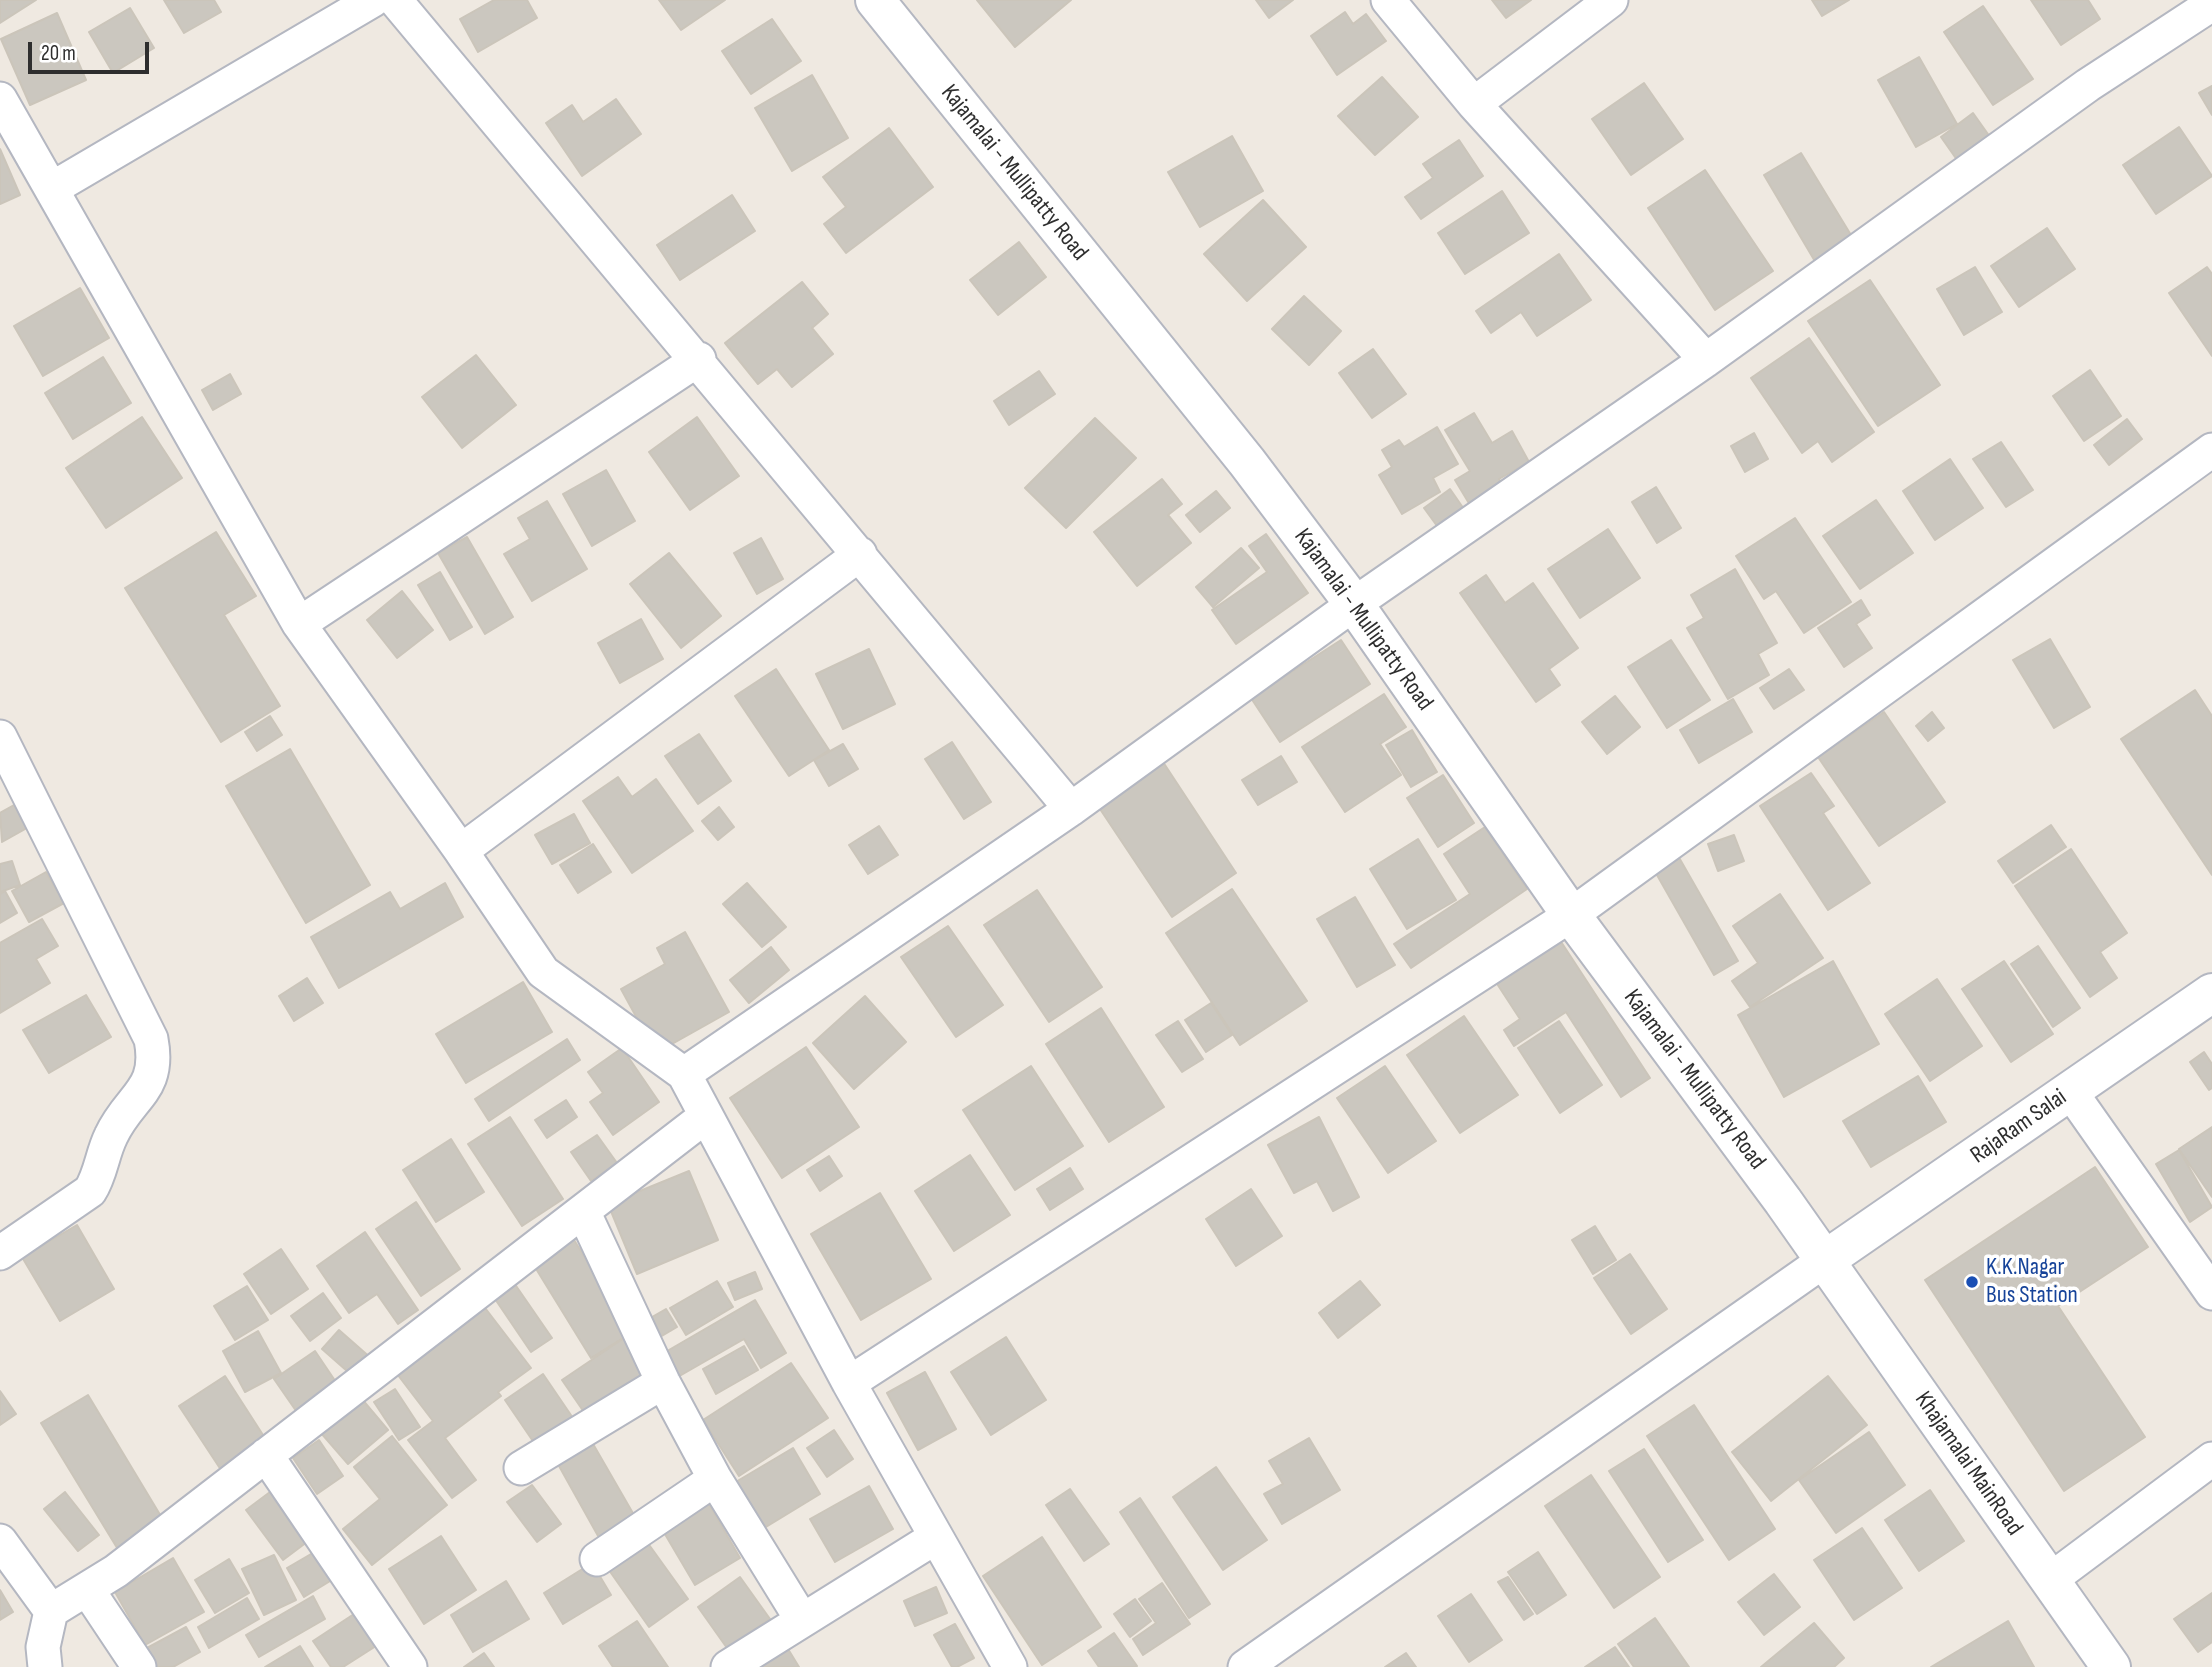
<!DOCTYPE html>
<style>
body{margin:0}
#map{position:relative;width:2212px;height:1667px;overflow:hidden;background:#efe9e1;font-family:"Sofia Sans Condensed",sans-serif}
canvas{display:block}
.scale{position:absolute;left:28px;top:42px;width:121px;height:32px;box-sizing:border-box;border:4px solid #2e2e2e;border-top:0;padding-left:9px;font-size:21px;line-height:24px;white-space:nowrap;color:#2e2e2e;-webkit-text-stroke:5px #fff;paint-order:stroke}
</style>
<div id="map">
<canvas width="2212" height="1667"></canvas>
<div class="scale">20 m</div>
</div>
<script>
const ctx = document.querySelector('canvas').getContext('2d');
ctx.lineJoin = 'round';
function fillPath(path, color) { ctx.fillStyle = color; ctx.fill(path, 'evenodd'); }
function trace(path, color, width, dash) { ctx.strokeStyle = color; ctx.lineWidth = width; ctx.lineCap = dash ? 'butt' : 'round'; ctx.setLineDash(dash || []); ctx.stroke(path); }
function write(font, color, halo, rows, align = 'center') {
  ctx.font = font + ' "Sofia Sans Condensed",sans-serif'; ctx.lineWidth = 7; ctx.setLineDash([]); ctx.textBaseline = 'middle'; ctx.strokeStyle = halo; ctx.fillStyle = color; for (const [text, x, y, turn = 0] of rows) {
    ctx.save(); ctx.translate(x, y); ctx.rotate((+turn || 0) * Math.PI / 180); ctx.textAlign = isNaN(turn) ? turn : align; if (halo) ctx.strokeText(text, 0, 0); ctx.fillText(text, 0, 0); ctx.restore();
  }
}
const building = new Path2D(`
 M0 0H36L0 23Z
 M164 0H214L221 12 184 33Z
 M494 0H527L537 18 478 52 460 19Z
 M659 0H725L681 30Z
 M977 0H1071L1015 47Z
 M1256 0H1293L1269 18Z
 M1492 0H1531L1506 18Z
 M1812 0H1849L1822 16Z
 M2031 0H2088L2100 19 2061 45Z
 M1983 6 2033 79 1993 105 1944 32Z
 M130 8 154 48 113 73 89 32Z
 M1345 12 1353 24 1366 14 1386 41 1337 75 1311 36Z
 M57 13 86 80 30 105 1 39Z
 M772 19 801 61 751 94 722 51Z
 M1919 57 1957 124 1916 147 1878 80Z
 M812 75 848 138 792 171 755 108Z
 M1382 77 1418 117 1375 155 1338 116Z
 M1644 83 1683 139 1631 175 1592 119Z
 M2212 86V115L2199 93Z
 M616 99 641 134 582 176 546 123 572 105 583 122Z
 M1973 113 1995 144 1962 167 1941 137Z
 M2179 127 2212 176 2156 214 2123 165Z
 M889 128 933 187 846 253 824 224 846 207 823 177Z
 M1232 136 1263 191 1200 227 1168 172Z
 M1459 140 1483 176 1421 219 1405 197 1433 178 1423 164Z
 M0 149 20 195 0 204Z
 M1801 153 1854 240 1816 263 1764 175Z
 M1705 170 1773 271 1715 310 1648 208Z
 M1502 191 1529 233 1465 274 1438 233Z
 M732 195 755 231 680 280 657 245Z
 M1263 200 1306 247 1247 301 1204 254Z
 M2047 228 2075 269 2019 307 1991 266Z
 M1019 242 1046 277 998 315 970 280Z
 M1559 254 1591 300 1537 336 1521 312 1491 333 1476 311Z
 M1975 267 2002 312 1964 335 1937 289Z
 M2207 267 2212 274V356L2169 293Z
 M1870 280 1940 385 1878 426 1808 321Z
 M802 282 828 314 812 328 833 354 792 387 777 369 758 384 725 343Z
 M80 288 109 338 43 376 14 326Z
 M1304 296 1341 331 1309 365 1272 329Z
 M1809 338 1874 432 1832 462 1818 441 1802 453 1751 378Z
 M1373 349 1406 394 1372 418 1339 373Z
 M476 355 516 405 462 448 422 397Z
 M103 357 131 403 73 439 45 393Z
 M2090 370 2121 416 2084 441 2053 396Z
 M1039 371 1055 394 1009 425 994 401Z
 M230 374 241 394 213 410 202 390Z
 M1474 413 1492 443 1512 431 1529 462 1499 479 1503 486 1470 505 1455 480 1470 471 1445 430Z
 M142 417 182 478 106 528 66 468Z
 M697 417 739 476 690 510 649 452Z
 M1095 418 1136 458 1066 528 1025 488Z
 M2127 419 2142 439 2109 465 2094 445Z
 M1437 427 1458 464 1433 478 1440 492 1402 514 1379 475 1392 467 1382 450 1399 440 1404 447Z
 M1754 433 1768 459 1745 472 1731 446Z
 M2001 442 2033 490 2006 507 1973 459Z
 M1950 459 1983 508 1935 540 1903 491Z
 M606 470 635 521 592 546 563 494Z
 M1162 479 1182 504 1168 515 1191 543 1137 586 1094 532Z
 M1656 487 1681 528 1657 543 1632 502Z
 M1450 489 1466 512 1440 530 1424 508Z
 M1216 491 1230 508 1200 532 1186 515Z
 M1876 500 1913 553 1860 589 1823 536Z
 M547 501 587 569 532 601 504 554 530 539 518 518Z
 M1795 518 1851 602 1804 633 1776 591 1764 599 1736 556Z
 M1608 529 1640 578 1580 618 1548 569Z
 M216 532 256 596 224 615 280 706 221 742 125 588Z
 M1266 534 1308 593 1236 644 1212 610 1267 572 1249 546Z
 M467 537 513 617 485 634 438 553Z
 M761 538 783 579 757 594 734 553Z
 M1241 548 1259 568 1213 607 1196 587Z
 M669 553 721 616 681 648 630 584Z
 M1735 569 1777 643 1758 654 1769 675 1728 699 1687 628 1704 618 1691 595Z
 M440 572 472 627 450 640 418 585Z
 M1486 575 1505 603 1533 583 1578 648 1549 669 1560 685 1536 702 1460 593Z
 M402 591 433 630 397 658 367 620Z
 M1861 600 1870 615 1856 624 1872 648 1844 667 1818 628Z
 M641 619 663 659 620 683 598 643Z
 M2050 639 2090 707 2054 728 2013 660Z
 M1341 640 1370 684 1280 742 1251 698Z
 M1671 640 1710 700 1667 728 1628 667Z
 M869 649 895 704 843 729 816 674Z
 M776 669 829 750 789 776 735 696Z
 M1789 669 1804 690 1774 709 1760 688Z
 M2195 690 2212 716V875L2121 739Z
 M1384 694 1406 727 1380 744 1401 775 1345 812 1302 747Z
 M1615 696 1640 727 1607 754 1582 722Z
 M1733 699 1752 732 1699 763 1680 730Z
 M1884 712 1945 802 1879 846 1818 757Z
 M1932 712 1944 728 1928 741 1916 726Z
 M270 716 282 735 257 751 245 732Z
 M1412 730 1437 772 1411 787 1386 745Z
 M699 734 731 781 698 804 665 756Z
 M952 742 991 802 964 819 925 759Z
 M843 744 858 769 829 786 814 760Z
 M290 749 370 885 306 923 226 786Z
 M1281 756 1297 782 1258 805 1242 780Z
 M1163 762 1236 873 1172 917 1098 806Z
 M1811 773 1834 806 1823 813 1870 883 1828 910 1760 806Z
 M1443 775 1474 823 1438 847 1407 798Z
 M618 777 632 797 656 779 693 831 632 873 583 801Z
 M14 805 27 828 2 842 0 813Z
 M719 807 734 827 718 840 702 821Z
 M574 814 590 843 552 864 535 835Z
 M2051 825 2066 847 2013 883 1998 861Z
 M879 826 898 855 868 874 849 845Z
 M1485 827 1527 889 1411 968 1394 944 1470 894 1444 854Z
 M1734 835 1744 861 1718 871 1708 844Z
 M1418 839 1456 900 1407 929 1370 869Z
 M593 844 611 872 578 893 560 865Z
 M1673 847 1738 961 1714 975 1649 861Z
 M2071 849 2127 933 2100 952 2117 978 2090 997 2015 886Z
 M12 861 20 885 0 892V864Z
 M46 872 64 903 29 922 12 891Z
 M445 883 463 917 339 988 311 937 390 892 400 909Z
 M747 883 786 927 762 947 723 904Z
 M1232 889 1307 1001 1240 1045 1166 933Z
 M1037 890 1102 987 1049 1022 984 925Z
 M5 891 17 913 0 923V894Z
 M1780 894 1823 958 1750 1007 1732 981 1758 963 1733 926Z
 M1355 897 1395 965 1357 987 1317 919Z
 M42 919 58 946 36 959 50 983 0 1013V943Z
 M948 926 1003 1005 956 1037 901 957Z
 M1554 931 1650 1078 1621 1097 1566 1012 1514 1046 1504 1030 1520 1019 1490 973Z
 M685 932 729 1012 656 1053 621 989 665 964 657 948Z
 M2038 946 2080 1008 2053 1027 2011 964Z
 M771 947 789 970 749 1003 730 980Z
 M1833 961 1879 1044 1784 1097 1738 1015Z
 M2004 961 2053 1034 2011 1062 1962 989Z
 M307 978 323 1003 294 1021 279 996Z
 M1937 979 1982 1046 1930 1081 1885 1014Z
 M523 982 552 1032 466 1083 436 1034Z
 M86 995 111 1037 49 1073 23 1030Z
 M865 996 906 1042 854 1089 813 1043Z
 M1211 1003 1232 1035 1206 1052 1185 1020Z
 M1101 1008 1164 1107 1109 1142 1046 1044Z
 M1464 1016 1518 1095 1460 1133 1407 1055Z
 M1178 1021 1203 1059 1182 1072 1156 1035Z
 M1559 1021 1602 1085 1560 1113 1518 1048Z
 M567 1039 580 1060 489 1121 475 1099Z
 M806 1047 859 1127 782 1178 730 1098Z
 M622 1048 659 1102 613 1135 590 1102 603 1093 588 1072Z
 M2204 1052 2212 1064V1088L2209 1090 2190 1062Z
 M1031 1066 1083 1146 1015 1190 963 1110Z
 M1385 1066 1436 1141 1388 1173 1337 1098Z
 M1918 1076 1946 1122 1871 1167 1843 1121Z
 M566 1100 577 1117 547 1138 535 1120Z
 M510 1117 563 1199 522 1226 468 1144Z
 M1319 1117 1359 1197 1333 1211 1317 1181 1294 1193 1268 1145Z
 M2212 1127V1197L2179 1149Z
 M597 1135 617 1163 591 1181 571 1152Z
 M451 1139 484 1192 436 1222 403 1170Z
 M2179 1150 2212 1207 2190 1222 2156 1164Z
 M970 1155 1010 1215 954 1251 915 1191Z
 M829 1156 842 1176 820 1191 807 1170Z
 M2095 1167 2148 1247 2058 1306 2145 1437 2064 1491 1925 1280Z
 M1070 1168 1083 1189 1050 1210 1037 1189Z
 M689 1171 718 1240 637 1274 608 1204Z
 M1251 1189 1282 1236 1236 1266 1206 1219Z
 M880 1193 931 1279 861 1320 811 1234Z
 M416 1202 460 1269 421 1296 376 1229Z
 M77 1225 114 1289 60 1321 22 1257Z
 M1595 1226 1616 1260 1593 1274 1572 1240Z
 M365 1232 418 1310 398 1324 377 1294 349 1313 317 1266Z
 M571 1235 631 1333 591 1358 530 1259Z
 M281 1249 308 1289 271 1314 244 1274Z
 M1630 1254 1667 1309 1631 1334 1594 1278Z
 M755 1272 762 1289 735 1300 728 1283Z
 M512 1280 552 1338 531 1352 491 1293Z
 M717 1281 733 1307 686 1335 670 1308Z
 M1360 1281 1380 1305 1338 1338 1319 1313Z
 M247 1286 268 1320 235 1340 214 1306Z
 M323 1293 341 1318 310 1341 291 1316Z
 M479 1300 531 1368 498 1392 501 1396 445 1438 476 1480 452 1498 408 1440 433 1421 391 1366Z
 M755 1300 786 1353 761 1368 744 1339 676 1378 662 1354Z
 M666 1309 677 1327 655 1340 645 1321Z
 M339 1330 372 1359 355 1378 322 1349Z
 M258 1331 281 1373 245 1392 223 1351Z
 M627 1336 651 1370 586 1415 562 1380Z
 M1006 1337 1046 1400 991 1435 951 1372Z
 M744 1346 758 1370 716 1394 703 1369Z
 M315 1351 342 1391 301 1418 274 1379Z
 M791 1363 828 1418 739 1476 703 1420Z
 M925 1372 956 1429 918 1450 887 1393Z
 M543 1374 577 1424 539 1450 505 1400Z
 M225 1376 272 1449 227 1479 179 1406Z
 M1828 1376 1867 1425 1771 1501 1732 1452Z
 M395 1389 420 1427 399 1440 374 1402Z
 M0 1391 16 1414 0 1425Z
 M88 1395 165 1523 119 1551 41 1423Z
 M361 1398 388 1430 348 1464 321 1433Z
 M1694 1405 1775 1529 1729 1560 1647 1436Z
 M834 1430 853 1459 827 1477 807 1448Z
 M1869 1432 1905 1485 1836 1533 1799 1480Z
 M392 1436 447 1505 372 1565 343 1529 380 1499 354 1467Z
 M589 1437 638 1522 602 1543 554 1457Z
 M1309 1438 1340 1490 1282 1524 1264 1494 1283 1484 1269 1461Z
 M319 1440 343 1476 317 1494 293 1458Z
 M793 1448 820 1494 761 1530 734 1483Z
 M1644 1449 1703 1540 1668 1562 1609 1471Z
 M1216 1467 1267 1540 1223 1570 1173 1497Z
 M1591 1475 1660 1577 1614 1608 1545 1506Z
 M532 1485 561 1524 537 1542 507 1502Z
 M278 1486 315 1536 283 1560 246 1510Z
 M869 1486 893 1529 835 1562 810 1519Z
 M1070 1489 1109 1544 1084 1561 1046 1505Z
 M1930 1490 1964 1541 1919 1571 1885 1520Z
 M65 1492 99 1535 78 1551 44 1509Z
 M705 1497 740 1558 695 1585 659 1524Z
 M1140 1498 1210 1604 1189 1618 1120 1512Z
 M1862 1528 1902 1588 1854 1620 1814 1560Z
 M642 1535 688 1599 649 1627 604 1563Z
 M441 1536 476 1590 424 1624 389 1569Z
 M1042 1537 1101 1627 1042 1665 983 1576Z
 M323 1547 340 1575 304 1597 287 1568Z
 M1538 1552 1566 1595 1537 1614 1508 1572Z
 M274 1555 296 1600 264 1615 242 1569Z
 M173 1558 204 1612 145 1645 115 1592Z
 M229 1559 249 1593 215 1613 195 1580Z
 M592 1563 611 1595 563 1624 544 1593Z
 M1774 1574 1800 1607 1764 1635 1738 1602Z
 M740 1577 770 1619 727 1648 698 1607Z
 M1508 1577 1533 1614 1524 1620 1498 1582Z
 M506 1581 529 1619 473 1652 451 1615Z
 M1162 1583 1190 1624 1143 1655 1133 1639 1156 1623 1139 1599Z
 M936 1587 947 1613 915 1626 904 1601Z
 M0 1590 13 1612 0 1620Z
 M2212 1593V1642L2198 1652 2174 1619Z
 M1471 1594 1502 1640 1469 1662 1438 1616Z
 M313 1596 325 1619 259 1657 246 1635Z
 M247 1598 259 1619 209 1648 198 1627Z
 M1135 1599 1151 1621 1130 1637 1114 1614Z
 M354 1614 376 1646 343 1667H331L313 1641Z
 M1655 1618 1689 1667H1634L1618 1644Z
 M637 1621 668 1667H613L599 1646Z
 M2008 1621 2034 1667H1931Z
 M1814 1623 1844 1658 1834 1667H1761Z
 M955 1624 974 1658 957 1667H952L934 1635Z
 M186 1627 200 1652 173 1667H157L147 1648Z
 M1114 1633 1137 1666 1135 1667H1099L1088 1651Z
 M300 1646 313 1667H265Z
 M1615 1647 1629 1667H1585Z
 M788 1649 799 1667H757Z
 M484 1653 494 1667H464Z
 M1406 1653 1416 1667H1385Z`);
const minor = new Path2D(`
 M395 0 1071 809
 M1388 0 1474 104 1706 360
 M0 99 299 624 461 851 543 972 684 1074
 M1474 104 1611 0
 M53 188 373 0
 M299 624 699 359
 M0 737 151 1039C161 1091 130 1095 111 1136 102 1154 101 1174 90 1191L0 1253
 M461 851 860 554
 M2070 1091 2212 1293
 M583 1211 663 1382 715 1479 802 1620
 M849 1383 1571 915 2212 450
 M266 1455 410 1667
 M521 1468 663 1382
 M0 1541 51 1611 116 1571 706 1116
 M597 1559 715 1479
 M2050 1580 2212 1459
 M87 1589 139 1667
 M45 1667 43 1647 51 1611
 M728 1667 936 1537
 M1010 1667 849 1383 684 1074 1071 809 1354 604 1706 360 2088 85 2212 4
 M1245 1667 1825 1260`);
const tertiary = new Path2D(`
 M1825 1260 2212 993`);
const secondary = new Path2D(`
 M875 0 1247 462 1354 604 1571 915 1783 1201 2111 1667`);
const markers = [
 [1972,1282,7,"#1a4fb4"]
];
const streetNames = [
 ["Kajamalai - Mullipatty Road",1014,173,51],
 ["Kajamalai - Mullipatty Road",1363,620,54],
 ["Kajamalai - Mullipatty Road",1694,1080,53],
 ["RajaRam Salai",2019,1127,-35],
 ["Khajamalai MainRoad",1968,1464,55]
];
const transitNames = [
 ["K.K.Nagar",1986,1268],
 ["Bus Station",1986,1296]
];
fillPath(building, '#cbc7bf');
trace(building, '#cbc5ba', 2);
trace(minor, '#b4b7c1', 37);
trace(tertiary, '#b4b7c1', 42);
trace(secondary, '#b4b7c1', 42);
trace(minor, '#fff', 33);
trace(tertiary, '#fff', 38);
trace(secondary, '#fff', 38);
for (const [x, y, r, color] of markers) { const dot = new Path2D(); dot.arc(x, y, r, 0, 2 * Math.PI); ctx.fillStyle = color; ctx.fill(dot); trace(dot, '#fff', 2.5); }
write('24px', '#2e2e2e', '#fff', streetNames);
write('24px', '#164399', '#fff', transitNames, 'left');
</script>
